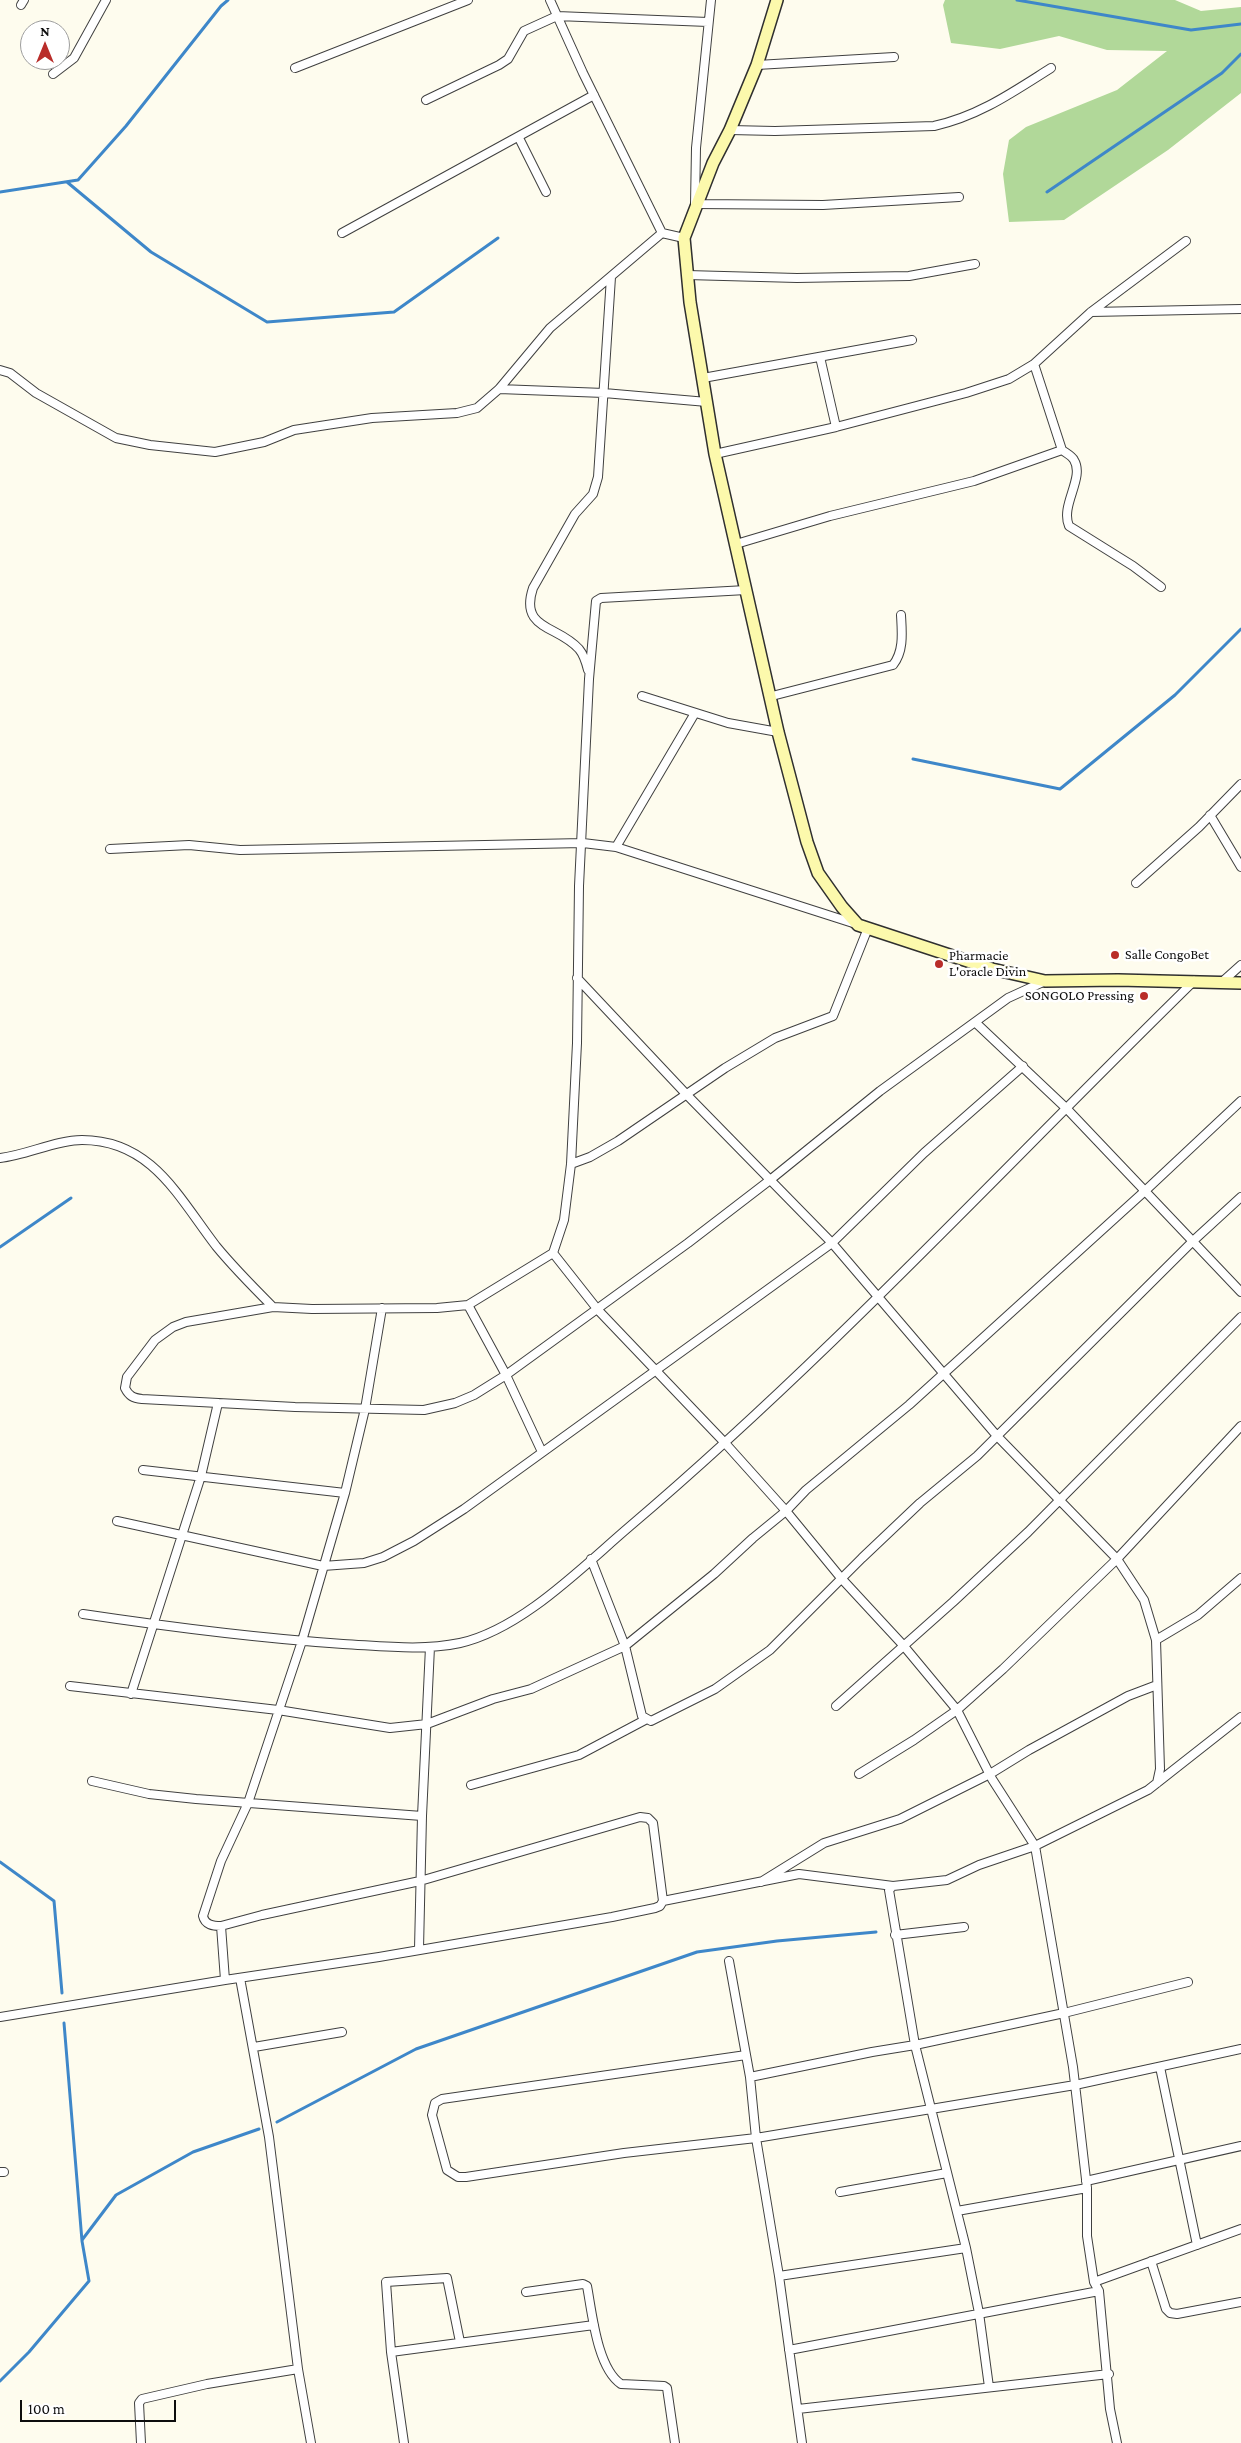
<!DOCTYPE html>
<style>
body{margin:0}
#map{position:relative;width:1241px;height:2443px;overflow:hidden;background:#fefcee;font-family:"Crimson Pro",serif}
canvas{display:block}
.north{position:absolute;left:20px;top:20px;width:50px;height:50px;box-sizing:border-box;background:#fff;border:1px solid #9e9e9e;border-radius:50%;rotate:0deg;font-size:14px;font-weight:700;line-height:20px;text-align:center;color:#0d0d0d}
.north::after{content:'';display:block;margin:auto;width:18px;height:22px;background:#b92d2a;clip-path:polygon(50% 0,100% 100%,50% 72%,0 100%)}
.scale{position:absolute;left:20px;top:2400px;width:156px;height:22px;box-sizing:border-box;border:2px solid #0d0d0d;border-top:0;padding-left:6px;font-size:15px;line-height:18px;white-space:nowrap;color:#0d0d0d;-webkit-text-stroke:4px #fff;paint-order:stroke}
</style>
<div id="map">
<canvas width="1241" height="2443"></canvas>
<div class="north">N</div>
<div class="scale">100 m</div>
</div>
<script>
const ctx = document.querySelector('canvas').getContext('2d');
ctx.lineJoin = 'round';
function fillPath(path, color) { ctx.fillStyle = color; ctx.fill(path, 'evenodd'); }
function trace(path, color, width, dash) { ctx.strokeStyle = color; ctx.lineWidth = width; ctx.lineCap = dash ? 'butt' : 'round'; ctx.setLineDash(dash || []); ctx.stroke(path); }
function write(font, color, halo, rows, align = 'center') {
  ctx.font = font + ' "Crimson Pro",serif'; ctx.lineWidth = 5; ctx.setLineDash([]); ctx.textBaseline = 'middle'; ctx.strokeStyle = halo; ctx.fillStyle = color; for (const [text, x, y, turn = 0] of rows) {
    ctx.save(); ctx.translate(x, y); ctx.rotate((+turn || 0) * Math.PI / 180); ctx.textAlign = isNaN(turn) ? turn : align; if (halo) ctx.strokeText(text, 0, 0); ctx.fillText(text, 0, 0); ctx.restore();
  }
}
const forest = new Path2D(`
 M945 0H1175L1201 11 1241 7V93L1168 150 1064 220 1009 222 1003 174 1009 140 1026 127 1117 90 1167 51 1107 50 1059 36 1000 49 951 43 943 5Z`);
const stream = new Path2D(`
 M1017 0 1191 30 1241 24
 M67 182 151 252 267 322 394 312 498 238
 M0 192 78 180 126 126 221 6 228 0
 M1047 192 1222 73 1241 54
 M913 759 1060 789 1175 695 1241 629
 M0 1247 71 1198
 M0 1862 54 1901 62 1993
 M277 2122 416 2049 697 1952 777 1941 876 1932
 M82 2240 116 2195 193 2152 259 2129
 M0 2381 29 2352 89 2281 82 2241 64 2023`);
const street = new Path2D(`
 M550 0 583 73 662 233 684 238
 M711 0 696 148 695 204 823 205 959 197
 M21 5 24 0
 M757 65 894 57
 M295 68 468 0
 M53 74 74 58 106 0
 M426 100 499 65 508 59 524 31 557 16 708 22
 M730 130 775 131 934 126C979 116 1013 92 1051 68
 M519 138 546 192
 M342 233 594 95
 M687 275 797 278 909 276 975 264
 M1091 312 1241 309
 M820 357 836 427
 M0 370 10 373 36 393 116 438 150 445 215 452 264 442 294 430 372 418 457 413 477 408 499 389 550 328 662 233
 M703 378 912 340
 M499 389 604 393 707 402
 M1062 450C1066 453 1072 456 1074 460 1085 478 1060 505 1069 526L1133 566 1161 587
 M715 454 836 427 966 393 1009 379 1034 364 1091 312 1186 241
 M736 544 830 516 974 481 1062 450 1034 364
 M746 590 601 598 596 601 589 679 579 886 577 1043 571 1164 564 1220 553 1253 468 1305 437 1308 312 1309 273 1307 186 1322 173 1327 155 1340 127 1377 125 1388C129 1396 133 1398 142 1399L295 1407 424 1410 455 1403 474 1395 506 1375 688 1243 770 1180 880 1091 1008 998 1043 982
 M588 670C586 662 584 655 579 649 558 625 519 630 533 588L575 514 593 494 598 477 611 277
 M642 696 728 723 778 732
 M772 696 893 665C904 651 902 633 901 615
 M1210 815 1241 867
 M616 847 695 713
 M110 849 189 845 240 850 583 843 616 847 856 924
 M1136 883 1199 827 1241 784
 M577 978 687 1095 832 1243 997 1436 1117 1559 1144 1600 1156 1640 1160 1769 1157 1783
 M1222 982 1241 965
 M976 1023 1067 1109 1241 1292
 M0 1158C27 1155 56 1140 82 1140 152 1140 179 1198 216 1246 234 1268 253 1287 273 1307
 M571 1164 590 1157 618 1141 725 1068 775 1038 833 1016 868 928
 M553 1253 598 1310 725 1443 786 1511 841 1578 903 1645 957 1710 992 1779 1035 1846 1073 2067 1087 2188V2236L1094 2282 1099 2291 1110 2409 1117 2443
 M468 1305 506 1375 542 1452
 M143 1470 345 1493 365 1409 382 1308
 M117 1521 323 1566 364 1563 383 1557 414 1541 464 1509 832 1243 924 1153 1023 1066
 M591 1559 625 1646 642 1716 651 1721 715 1689 770 1650 862 1558 920 1503 977 1456 1193 1241 1241 1197
 M83 1614C170 1627 256 1638 343 1644 382 1646 422 1651 460 1643 522 1629 582 1567 629 1527 829 1357 1007 1164 1194 981
 M1156 1640 1198 1615 1241 1578
 M70 1686 278 1710 390 1728 427 1724 493 1699 531 1689 625 1646 714 1574 753 1538 786 1511 806 1490 909 1405 1146 1190 1241 1101
 M131 1694 201 1476 218 1403
 M836 1706 953 1602 1028 1532 1241 1317
 M859 1774 914 1740 957 1710 1003 1669 1117 1559 1241 1426
 M92 1781 149 1794 196 1799 422 1816
 M471 1785 579 1755 645 1720
 M761 1882 824 1843 900 1819 990 1774 1029 1750 1128 1696 1157 1685
 M663 1901 799 1874 893 1886
 M221 1926C213 1926 205 1925 203 1916L221 1861 248 1803 302 1641 345 1493
 M895 1935 964 1927
 M419 1949 422 1816 430 1647
 M729 1961 750 2077 756 2138 779 2276 802 2443
 M240 1978 269 2137 298 2369 311 2443
 M0 2017 225 1980 379 1957 612 1917 655 1908 660 1906 663 1901 653 1823 648 1818 640 1817 420 1881 262 1915 221 1926 225 1980
 M254 2047 342 2032
 M746 2055 442 2099 435 2103 432 2115 447 2170 458 2177H466L624 2153 756 2138 931 2109 1075 2085 1241 2049
 M1160 2067 1197 2245
 M750 2077 872 2052 915 2045 889 1890 893 1886 947 1880 979 1865 1035 1846 1148 1790 1241 1717
 M0 2172H4
 M1086 2181 1241 2146
 M840 2192 947 2173
 M957 2211 1087 2188
 M1151 2261 1166 2309 1170 2313 1177 2314 1241 2302
 M779 2276 966 2248
 M1094 2282 1241 2229
 M526 2292 583 2284 587 2286C592 2312 597 2368 621 2384L664 2386 667 2388 675 2443
 M789 2350 1099 2291
 M391 2352 594 2325
 M989 2387 979 2313 966 2248 915 2045 1064 2013 1188 1982
 M798 2409 1109 2374
 M141 2443 139 2403 142 2399 207 2384 298 2369
 M404 2443 391 2352 386 2282 447 2278 460 2342`);
const secondary = new Path2D(`
 M777 0 757 65 730 130 713 163 684 238 690 302 715 454 778 732 807 842 818 873 842 907 858 925 992 969 1045 981 1118 980 1241 983`);
const markers = [
 [1115,955,5,"#b92d2a"],
 [939,964,5,"#b92d2a"],
 [1144,996,5,"#b92d2a"]
];
const poiNames = [
 ["Salle CongoBet",1125,955],
 ["Pharmacie",949,956],
 ["L'oracle Divin",949,972],
 ["SONGOLO Pressing",1134,996,"right"]
];
fillPath(forest, '#b1d899');
trace(stream, '#3e87c9', 3);
trace(street, '#404040', 10);
trace(secondary, '#2f2f2f', 14);
trace(street, '#fff', 8);
trace(secondary, '#fcf9ac', 11);
for (const [x, y, r, color] of markers) { const dot = new Path2D(); dot.arc(x, y, r, 0, 2 * Math.PI); ctx.fillStyle = color; ctx.fill(dot); trace(dot, '#fff', 2); }
write('14px', '#0d0d0d', '#fff', poiNames, 'left');
</script>
